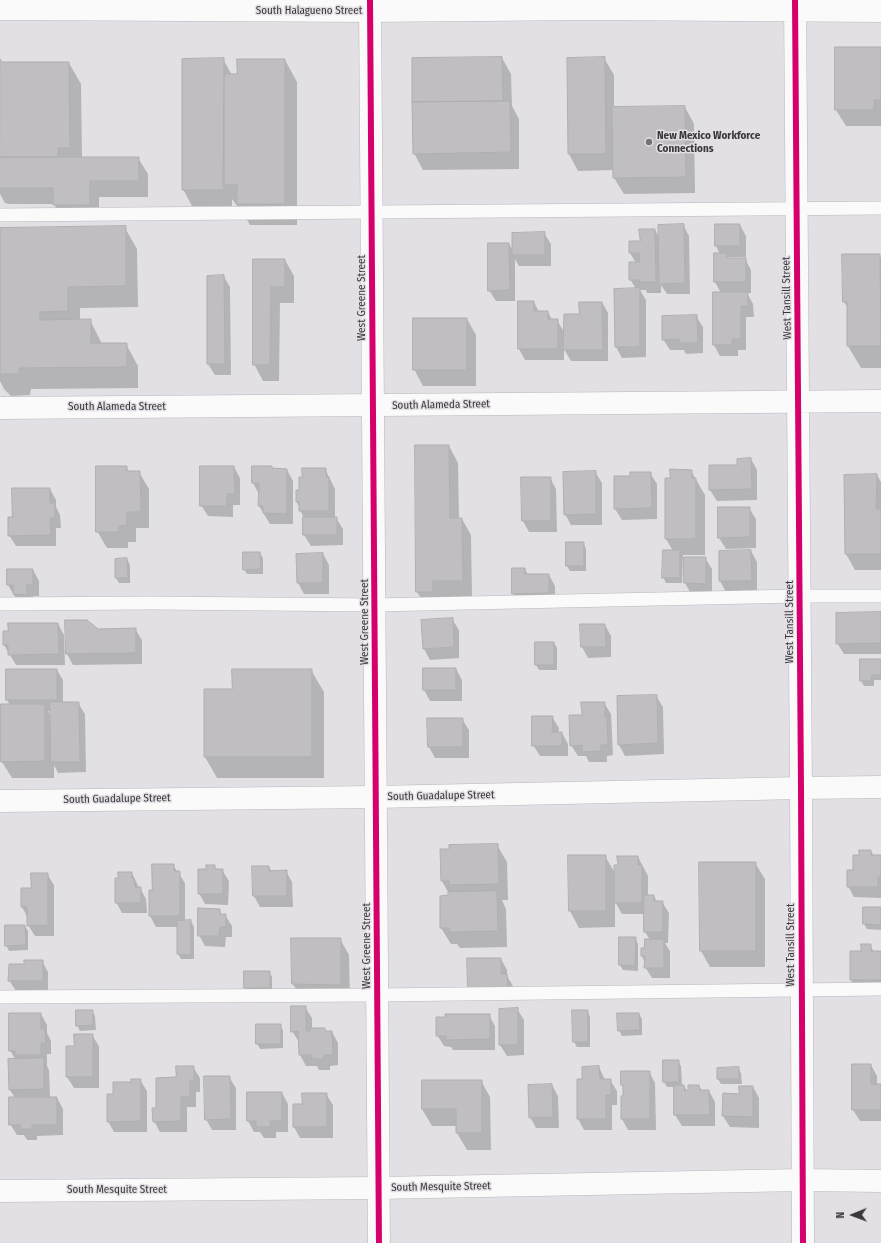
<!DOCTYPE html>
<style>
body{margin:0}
#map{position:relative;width:881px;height:1243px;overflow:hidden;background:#e2e0e4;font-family:"Fira Sans Condensed",sans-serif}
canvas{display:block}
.north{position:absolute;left:833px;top:1195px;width:40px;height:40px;-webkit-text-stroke:3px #e3dfe5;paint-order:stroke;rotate:269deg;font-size:11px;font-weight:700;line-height:16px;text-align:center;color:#3a383b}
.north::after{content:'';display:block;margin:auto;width:14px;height:18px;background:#3a383b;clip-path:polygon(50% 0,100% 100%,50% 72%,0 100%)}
</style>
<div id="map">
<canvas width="881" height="1243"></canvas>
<div class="north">N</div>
</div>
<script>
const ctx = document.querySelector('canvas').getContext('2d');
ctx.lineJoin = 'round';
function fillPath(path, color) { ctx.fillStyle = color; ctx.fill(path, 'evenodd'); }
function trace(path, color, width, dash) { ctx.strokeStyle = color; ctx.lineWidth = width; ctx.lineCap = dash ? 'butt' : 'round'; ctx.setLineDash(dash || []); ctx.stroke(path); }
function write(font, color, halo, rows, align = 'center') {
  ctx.font = font + ' "Fira Sans Condensed",sans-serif'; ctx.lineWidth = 3; ctx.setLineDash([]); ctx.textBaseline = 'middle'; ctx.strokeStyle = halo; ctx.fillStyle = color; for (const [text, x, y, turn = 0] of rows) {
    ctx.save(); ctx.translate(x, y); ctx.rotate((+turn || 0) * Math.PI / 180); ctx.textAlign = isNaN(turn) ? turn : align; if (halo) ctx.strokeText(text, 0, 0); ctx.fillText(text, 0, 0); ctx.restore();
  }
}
const shadow = new Path2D(`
 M881 48V126H846L836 110Z
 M502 58 511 74 512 106 519 119V169L423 170 414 153Z
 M604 58 614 75V108L685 107 694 124 695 193 624 194 614 178V170L578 171 569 154 568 59Z
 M223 59 232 75H238L285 60 297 82V225H250L239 206H237L232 199V206H192L183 189Z
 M0 61 2 63H69L81 84 82 158H138L148 174V197H99V221H64L54 204H9L5 203 0 194Z
 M683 225 689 236 690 294H667L661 285V293H647L646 290H640L646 300V357L622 358 616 347 636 289 630 279 636 263 630 253V242H641L655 230 660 239Z
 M740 225 746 236V257H728L730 259H745L751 270V293H747L753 304 754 317H746V350H738V356H720L714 345 721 293 715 282 720 254 716 246Z
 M125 228 137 249 138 307 80 308V321L90 320 102 344H126L138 366V388L31 389 30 395 11 396 4 389 0 381V229Z
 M544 233 551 244V266H519L515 259V301H496L489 290 509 244 513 251Z
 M879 255 881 258V368H861L848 346V308L844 302Z
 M254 260H285L294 276V303H280L279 381H263L254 364Z
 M224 277 230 287 231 375H215L208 364Z
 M534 302 539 312H548L552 320H557L564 332 580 315 602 302 608 313V361H571L564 349V360H525L519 349Z
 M696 316 703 327V353L686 354 684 350H670L663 339Z
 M467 319 476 335V386H423L414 369Z
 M449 446 458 463 459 519H462L471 535 472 597 427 608 417 592Z
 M751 459 757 470V500L717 501 710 490 738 466Z
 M126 467 129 472H139L149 489V528H136V542H128V548H107L97 531Z
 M234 467 240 478V505H233V517L208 516 201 505Z
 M325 469 335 489V518H336L343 529V545L311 546 304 535V519L297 502 300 491Z
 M273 470H287L293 481V524H270L259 506V494L253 483Z
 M691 471 705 495V555H683L682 583H666L663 577 673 551 666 539 671 479Z
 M595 472 602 483V525H571L565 514Z
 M650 473 657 484V519L622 520 615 509 631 477Z
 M877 475 881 482V570H855L846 554Z
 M550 478 556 489 557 532H529L523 521Z
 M50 489 56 500V507L60 515 61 528H56V546H16L9 535 13 518Z
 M749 508 756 519V548L726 549 719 538Z
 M567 543H583L586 549V571H570L567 566Z
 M751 551 757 562V591L726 592 720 581Z
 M260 553 263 558V574H247L244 569Z
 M323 554 329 565V594H304L298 583 297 555Z
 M705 558 712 569V594H691L685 583Z
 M127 559 130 565V583H119L116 578Z
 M525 569 528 575H549L555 586V604H520L513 593Z
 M33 570 39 581V596H33V605H20L8 585Z
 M881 613V654H844L837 643Z
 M452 619 459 630V658L430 660 424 649Z
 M66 621 98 630 135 629 142 640V664L73 665 67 654Z
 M58 624 64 635 65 665H16L4 645V632Z
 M605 625 611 636V657L588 658 582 647Z
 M536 643H554L557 648V670H539L536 665Z
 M881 660V680H874V686H864L861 681Z
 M456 669 462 680V701H430L424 690Z
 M7 670H57L63 680V703H78L85 714 86 772 58 773 54 765V778H12L2 762 10 705 7 700ZM48 711H51V717Z
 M311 670 324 692V778H217L205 757 233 690Z
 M656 696 663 707 664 754 625 756 619 745Z
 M604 703 611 714 613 755 607 756V762H589L586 756H578L571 745 583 716Z
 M552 717 559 728 558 733H562L568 744V756H540L533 745Z
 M462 719 469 730V758H435L429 747Z
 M497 845 507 862 508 900H502L506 909 507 947 460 948 457 944H451L441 928 449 896V894L442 881 441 850Z
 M871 851 874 856H881V898L854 897 848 886 860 856Z
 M569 856H605L615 873 619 866 638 857 648 876V896H654L657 902H662L669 913 668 943H665L670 951V978H652L645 967V963L642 956V949H645L650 940 645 932V914H622L615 902V927L579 928 570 911Z
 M755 863 765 879V967H710L701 951Z
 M173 865 185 883V922L191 921 194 927V959H181L178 954V927H156L150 916 153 891Z
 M214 866 217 870H222L229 881 228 905 205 904 199 893 207 870Z
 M253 867H269L272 872 286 871 292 882 293 907H260L254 896Z
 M132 873 139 888H140L146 899 147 913H122L116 902Z
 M47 874 54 885V936H35L28 925V918L22 907Z
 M881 908V930L867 929 864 924Z
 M219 910 222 915H225L232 926V937H226L225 947 205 946 199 935Z
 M25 926 28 931V950L9 951 6 945Z
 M620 938H635L638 944V971L623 970 620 965Z
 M292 939H340L349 955 350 1001H302L293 984Z
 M870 945 874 952H881V991H857L851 980 862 952Z
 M501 959 507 970V976L513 986V999L469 988Z
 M42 961 48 972V991H16L9 980 25 965Z
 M245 972H269L272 977V993H248L245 988Z
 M305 1007 312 1018V1029H324L326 1032H332L338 1043V1065L330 1066V1070H319L317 1066H306L300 1055 299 1042 292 1031Z
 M517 1009 524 1020V1055L507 1056 500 1045Z
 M92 1011 95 1016 96 1030 80 1031 77 1025Z
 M573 1011H587L590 1017V1047H577L574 1042Z
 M41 1014 47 1025V1033L51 1041V1054H47V1066L49 1070 50 1098H57L63 1109V1135L37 1136V1140H27L24 1135H17L10 1124 15 1098 10 1090 15 1059 10 1050Z
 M639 1014 642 1019V1035L622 1036 619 1030Z
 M489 1015 495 1026V1050H453L451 1047 444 1046 437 1035Z
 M280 1025 283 1030V1048L260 1049 257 1043Z
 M92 1035 99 1046V1088H74L67 1077 75 1047Z
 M678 1061 681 1066 682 1086H684L687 1091 699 1086 702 1091H709L715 1102V1126H682L675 1115V1087H667L664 1082Z
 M871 1065 877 1076V1085L881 1086V1121H860L853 1110Z
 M193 1067 200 1078V1092H196V1107H187V1132H160L154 1121 157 1109 177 1078Z
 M599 1067 605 1080H610L617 1091V1105H612V1130H584L578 1119V1080H583Z
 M738 1068 741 1073 742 1084H721L718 1079Z
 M649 1072 655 1083 656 1130H628L622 1119 624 1088 622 1085Z
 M229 1077 236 1088V1130H212L206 1119Z
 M140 1080 147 1091V1132H114L108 1121 114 1095Z
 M423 1081H481L490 1097 491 1150H467L457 1133V1126H432L422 1109Z
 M552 1085 558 1096 559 1128H536L530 1117Z
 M753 1087 759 1098V1128L730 1127 723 1116 724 1095H740Z
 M282 1093 288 1104V1132H276V1138H264L260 1132H254L248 1121Z
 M326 1094 333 1105V1138H300L294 1127 303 1105Z`);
const building = new Path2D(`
 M835 47H881V100H874V110H835Z
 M502 57 503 101 412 102V58Z
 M605 57 606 154H568L567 58Z
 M224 58V190H182V59Z
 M0 59 2 62H69L70 148H58V157H0Z
 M237 59H285V204H237V185H223L224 74H237Z
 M503 101H510L511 152 413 154 412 102Z
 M685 106 686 177 613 178 612 107Z
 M0 157H139V181H90V205H53V188H0Z
 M684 224 685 283 659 284 658 225Z
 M715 224H740V246H715Z
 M126 226V286L68 287V311L40 312V320L91 319V343H127V367L19 368V374H0V228Z
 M639 229H655L656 282H640V280H629V262H640L639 253H629V241H640Z
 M545 232V255H512V233Z
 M488 243H509L510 290 488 291Z
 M714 253H727V258H746V282H714Z
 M842 254H880L881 346H847V302H843Z
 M253 259H285V287H271L270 365H253Z
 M224 275 225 364H207V276Z
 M640 288V347H615L614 289Z
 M713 292H748V306H741V339H732V345H713Z
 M518 301H534V311H548V319H558V349H518Z
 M579 302H602L603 350H563L564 314H579Z
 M697 315 698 343H679V339L662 340V316Z
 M413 318H467V370H413Z
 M415 445H449L450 518H462L463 581H433V592H416Z
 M751 458 752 489 709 490V465H737V459Z
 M96 466H127V471H140L141 512H127V525L119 526V532H96Z
 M200 466H234L235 494H227V506H200Z
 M252 466H272V468L287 469V514L263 513V506H258L259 483H252Z
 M302 468H326V477H329V511H299V502H296V490H299V477H302Z
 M670 469 692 470V478H696V539H665V478H670Z
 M596 471V514L564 515 563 472Z
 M630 472H651L652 508 614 509V476H630Z
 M877 474 876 509H881V554H845L844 475Z
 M521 477H551V521H522Z
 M12 488H50V503H55V518H50L51 535 8 536V517H12Z
 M718 507H750V537L718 538Z
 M303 517H337V535H303Z
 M566 542H584V566H566Z
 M663 550H680V578H662Z
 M751 550 752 581H719V551Z
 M243 552H260L261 569 243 570Z
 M323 553V583H297L296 554Z
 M684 557H706V584L684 583Z
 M127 558 128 578H115V559Z
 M512 568H525V574H549V593L512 594Z
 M7 569H33V585H27V595L13 594V585H7Z
 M881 612V643L836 644V613Z
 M453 618 454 647 423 649 421 620Z
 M65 620H87L98 629 136 628V653L66 654Z
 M8 623H58L59 654 8 655V645H3V631H8Z
 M580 624H605L606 647H581Z
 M535 642H554V665H535Z
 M860 659H881V675H872L871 681H860Z
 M423 668H456V690H423Z
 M6 669H57V700H6Z
 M232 669H312V757H204V689H232Z
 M657 695 658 743 618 745 617 696Z
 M50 702H79L80 762H51Z
 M581 702H605V717H607L608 745H601V751L582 752V745L570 746 569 715H582Z
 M1 704H45V761L1 762Z
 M532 716H553L552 732H562V746H532Z
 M427 718H463V747H428Z
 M498 844 499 884 449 885V881H441L440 849H449V845Z
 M859 850H871V855H881V877H878V887H847V870H853V855H859Z
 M568 855H606V911H569Z
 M617 856H638V865H642V903H614V865H618Z
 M699 862H756V951H700Z
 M152 864H174V871H180V916H149V890H152Z
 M206 865H215V869H223V894H198V869H206Z
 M252 866H269V871L287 870V896H253Z
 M118 872H132V878H134L135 887H141V903H115V878H118Z
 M31 873H48V925L27 926V907H21V888H31Z
 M497 891 498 931 449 932V928H440V896L448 895V892Z
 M644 895H654V901H663V932H644Z
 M863 907H881V925L863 924Z
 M198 908 220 909V914H226V927H220L219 936H198Z
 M191 920V955L177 954V921Z
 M5 925H25L26 945 5 946Z
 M619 937H636L635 966 619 965Z
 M291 938H341V985L292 984Z
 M645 939H664V968H644L645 956H641V948H644Z
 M861 944H871V951H881V980H850V951H861Z
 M467 958H501V974H507L508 988 468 989Z
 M24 960H43V981H8L9 964H24Z
 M244 971H270V988H244Z
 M291 1006H306V1031H310V1028H325V1031H332L333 1055H324V1059H312V1055H299L298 1031 291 1032Z
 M518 1008V1045H499V1009Z
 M76 1010H93V1025L76 1026Z
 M572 1010H588V1042H573Z
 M9 1013H41V1029H45L46 1043H41V1055H15V1051H9Z
 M617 1013H639L640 1030 618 1031Z
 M445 1014H490V1039L446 1040V1036H436V1017H446Z
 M256 1024H281V1044H256Z
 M74 1034H93V1077H66V1046H74Z
 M44 1058V1089L9 1090 8 1059Z
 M663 1060H679V1082H663Z
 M852 1064H871V1084H881V1110H852Z
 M176 1066H194V1081H190V1096L181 1097V1121L153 1122 152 1108H156V1078L176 1077Z
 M599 1066 600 1079H611V1095H606V1119H577V1079H582V1067Z
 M739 1067V1079H717V1068Z
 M621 1071H650V1119H621V1096H623V1085H621Z
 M204 1076H230L231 1119 205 1120Z
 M131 1079H141V1121L107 1122V1094H113V1082H131Z
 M422 1080H482V1133H456V1109H422Z
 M552 1084 553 1117 529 1118 528 1085Z
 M674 1085H684L685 1091 688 1090V1085H699L700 1090H709L710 1115H674Z
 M739 1086H753V1117L722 1116 723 1093 739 1094Z
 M247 1092H282V1121H270L271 1127H256V1121H247Z
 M302 1093H327V1127H293V1104H302Z
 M9 1097H57V1125H32V1129H20V1125H9Z`);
const lane = new Path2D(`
 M0 215 881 208
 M0 604 150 603 375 605 799 596H881
 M0 997 378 995 881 989`);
const street = new Path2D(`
 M795 0 801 788 803 1243
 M0 9 370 11 591 9 881 11
 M0 408 881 401
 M0 801 376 797 801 788 881 787
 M0 1191 379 1188 802 1180 881 1181`);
const secondary = new Path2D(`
 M370 0 379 1243`);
const cycleway = new Path2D(`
 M370 0 379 1243
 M795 0 801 788 803 1243`);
const markers = [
 [649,142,4,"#757376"]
];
const streetNames = [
 ["South Halagueno Street",309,11],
 ["West Greene Street",362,298,-90],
 ["West Tansill Street",787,298,-91],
 ["South Alameda Street",441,405,-1],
 ["South Alameda Street",117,407],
 ["West Greene Street",365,622,-90],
 ["West Tansill Street",790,622,-90],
 ["South Guadalupe Street",441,796,-1],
 ["South Guadalupe Street",117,799,-1],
 ["West Tansill Street",791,945,-90],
 ["West Greene Street",367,946,-90],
 ["South Mesquite Street",441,1187,-1],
 ["South Mesquite Street",117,1190]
];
const poiNames = [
 ["New Mexico Workforce",657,136],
 ["Connections",657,149]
];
fillPath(shadow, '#0003');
fillPath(building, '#c0bec1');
trace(building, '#afaeb1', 1);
trace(lane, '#b7b6b9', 14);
trace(street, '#b7b6b9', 23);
trace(secondary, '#b7b6b9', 23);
trace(lane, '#fbfafb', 13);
trace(street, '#fbfafb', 22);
trace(secondary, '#fbfafb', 22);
trace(cycleway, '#d6006c', 6);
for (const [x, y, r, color] of markers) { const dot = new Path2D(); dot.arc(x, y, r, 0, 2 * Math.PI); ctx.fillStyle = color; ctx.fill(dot); trace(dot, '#e3dfe5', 1.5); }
write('11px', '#3a383b', '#e3dfe5', streetNames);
write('bold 11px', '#3a383b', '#e3dfe5', poiNames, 'left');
</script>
